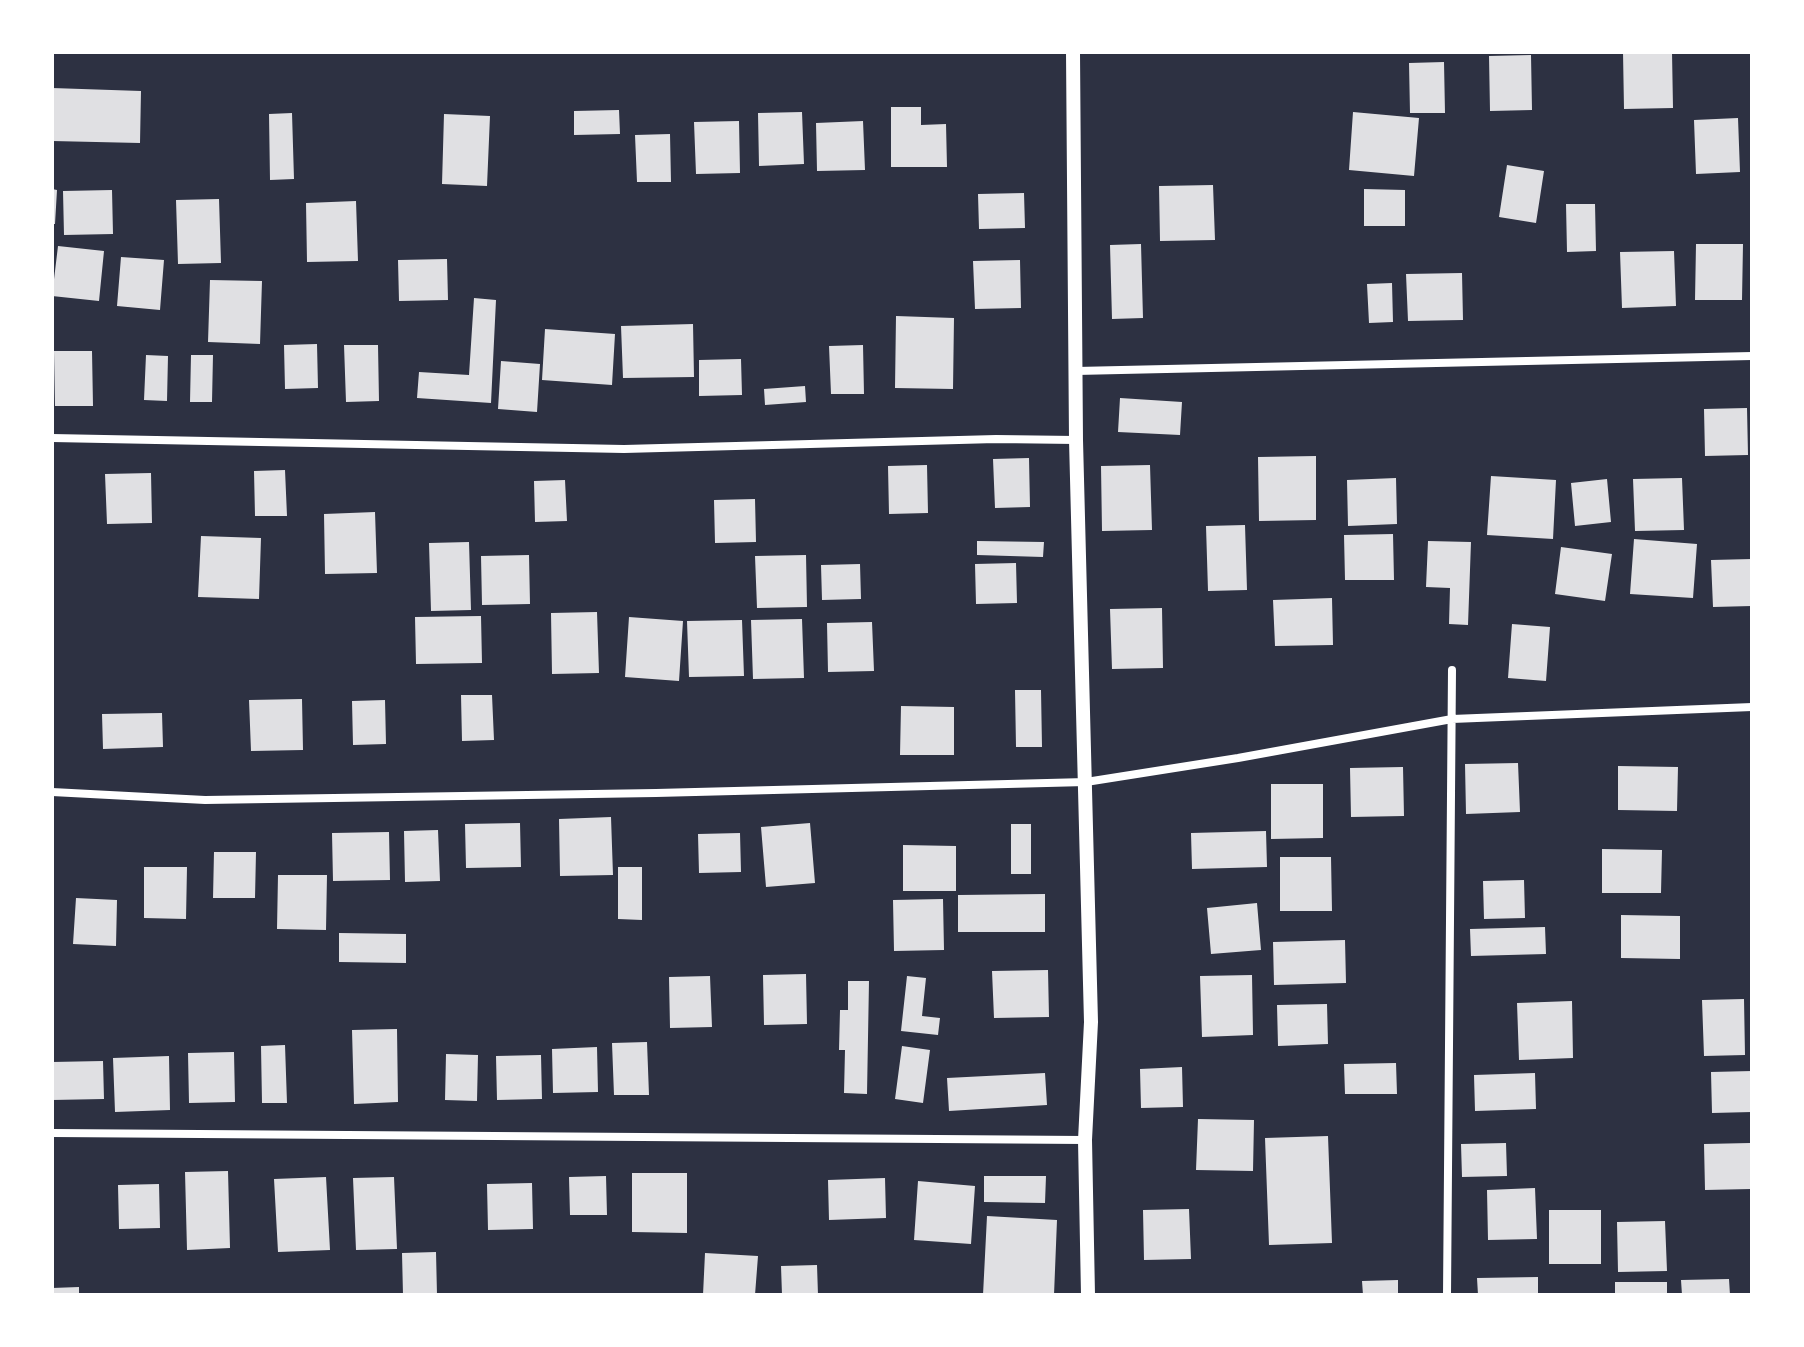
<!DOCTYPE html>
<style>
body{margin:0}
#map{position:relative;width:1804px;height:1347px;overflow:hidden;background:#2d3142;font-family:Arial,sans-serif}
canvas{display:block}
.frame{position:absolute;inset:0;border:54px solid #fff;pointer-events:none}
</style>
<div id="map">
<canvas width="1804" height="1347"></canvas>
<div class="frame"></div>
</div>
<script>
const ctx = document.querySelector('canvas').getContext('2d');
ctx.lineJoin = 'round';
function fillPath(path, color) { ctx.fillStyle = color; ctx.fill(path, 'evenodd'); }
function trace(path, color, width, dash) { ctx.strokeStyle = color; ctx.lineWidth = width; ctx.lineCap = dash ? 'butt' : 'round'; ctx.setLineDash(dash || []); ctx.stroke(path); }
const building = new Path2D(`
 M1623 52H1672L1673 108 1624 109Z
 M1531 55 1532 110 1490 111 1489 56Z
 M1444 62 1445 113H1410L1409 63Z
 M52 88 141 91 140 143 52 141Z
 M891 107H921V125L946 124 947 167H891Z
 M619 110 620 134 574 135V111Z
 M802 112 804 164 759 166 758 113Z
 M1353 112 1419 118 1414 176 1349 170Z
 M292 113 294 179 270 180 269 114Z
 M444 114 490 116 487 186 442 184Z
 M1738 118 1740 172 1696 174 1694 120Z
 M739 121 740 173 696 174 694 122Z
 M863 121 865 170 817 171 816 123Z
 M670 134 671 182H637L635 135Z
 M1507 165 1544 171 1536 223 1499 217Z
 M1213 185 1215 240 1160 241 1159 186Z
 M52 189 57 190 55 224H52Z
 M1364 189 1405 190V226H1364Z
 M112 190 113 234 64 235 63 191Z
 M1024 193 1025 228 979 229 978 194Z
 M219 199 221 263 178 264 176 200Z
 M356 201 358 261 307 262 306 203Z
 M1566 204H1595L1596 251 1567 252Z
 M1141 244 1143 318 1112 319 1110 245Z
 M1696 244H1743L1742 300H1695Z
 M58 246 104 251 99 301 52 296Z
 M1674 251 1676 306 1622 308 1620 252Z
 M121 257 164 260 160 310 117 306Z
 M447 259 448 300 399 301 398 260Z
 M1020 260 1021 308 975 309 973 261Z
 M1462 273 1463 320 1408 321 1406 274Z
 M210 280 262 281 260 344 208 342Z
 M1392 283 1393 322 1369 323 1367 284Z
 M474 298 496 300 491 403 417 398 419 372 469 375Z
 M896 316 954 318 953 389 895 388Z
 M693 324 694 377 623 378 621 326Z
 M545 329 615 334 612 385 542 380Z
 M317 344 318 388 285 389 284 345Z
 M344 345H378L379 401 346 402Z
 M863 345 864 394H831L829 346Z
 M54 351H92L93 406H55Z
 M146 355 168 356 167 401 144 400Z
 M191 355H213L212 402H190Z
 M741 359 742 395 699 396V360Z
 M501 361 540 364 537 412 498 409Z
 M805 386 806 402 765 405 764 389Z
 M1120 398 1182 402 1180 435 1118 432Z
 M1747 408 1748 455 1705 456 1704 409Z
 M1316 456V520L1259 521 1258 457Z
 M1029 458 1030 507 995 508 993 459Z
 M927 465 928 513 889 514 888 466Z
 M1150 465 1152 530 1102 531 1101 466Z
 M285 470 287 516H255L254 471Z
 M151 473 152 523 107 524 105 474Z
 M1491 476 1556 480 1553 539 1487 535Z
 M1396 478 1397 524 1348 526 1347 480Z
 M1682 478 1684 530 1635 531 1633 479Z
 M1607 479 1611 522 1575 526 1571 483Z
 M565 480 567 521 535 522 534 481Z
 M755 499 756 542 715 543 714 500Z
 M375 512 377 573 325 574 324 514Z
 M1245 525 1247 590 1208 591 1206 526Z
 M1393 534 1394 580H1345L1344 535Z
 M201 536 261 538 259 599 198 597Z
 M1634 539 1697 544 1693 598 1630 594Z
 M977 541 1044 542 1043 557 977 555Z
 M1428 541 1471 542 1468 625 1449 624 1450 588 1426 587Z
 M469 542 471 610 431 611 429 543Z
 M1561 547 1612 554 1605 601 1555 594Z
 M529 555 530 604 482 605 481 556Z
 M806 555 807 607 757 608 755 556Z
 M1752 559V606L1713 607 1711 560Z
 M1016 563 1017 603 976 604 975 564Z
 M860 564 861 599 822 600 821 565Z
 M1332 598 1333 645 1275 646 1273 600Z
 M1162 608 1163 668 1112 669 1110 609Z
 M597 612 599 673 552 674 551 613Z
 M481 616 482 663 416 664 415 617Z
 M629 617 683 621 679 681 625 677Z
 M802 619 804 678 753 679 751 620Z
 M742 620 744 676 689 677 687 621Z
 M872 622 874 671 828 672 827 623Z
 M1512 624 1550 627 1546 681 1508 678Z
 M1015 690H1041L1042 747H1016Z
 M461 695H492L494 740 462 741Z
 M302 699 303 750 251 751 249 700Z
 M385 700 386 744 353 745 352 701Z
 M901 706 954 707V755H900Z
 M162 713 163 747 103 749 102 714Z
 M1518 763 1520 812 1466 814 1465 764Z
 M1618 766 1678 767 1677 811 1618 810Z
 M1403 767 1404 816 1351 817 1350 768Z
 M1271 784H1323V838L1271 839Z
 M611 817 613 875 560 876 559 819Z
 M520 823 521 867 466 868 465 824Z
 M810 823 815 883 766 887 761 827Z
 M1011 824H1031V874H1011Z
 M438 830 440 881 405 882 404 831Z
 M1266 831 1267 867 1192 869 1191 833Z
 M389 832 390 880 333 881 332 833Z
 M740 833 741 872 699 873 698 834Z
 M903 845 956 846V891H903Z
 M1602 849 1662 850 1661 893H1602Z
 M214 852H256L255 898H213Z
 M1280 857H1331L1332 911H1280Z
 M144 867H187L186 919 144 918Z
 M618 867H642V920L618 919Z
 M278 875H327L326 930 277 929Z
 M1524 880 1525 918 1484 919 1483 881Z
 M1045 894V932H958V895Z
 M76 898 117 900 116 946 73 944Z
 M943 899 944 950 894 951 893 900Z
 M1257 903 1261 950 1211 954 1207 908Z
 M1621 915 1680 916V959L1621 958Z
 M1545 927 1546 954 1471 956 1470 929Z
 M339 933 406 934V963L339 962Z
 M1345 940 1346 983 1274 985 1273 942Z
 M1048 970 1049 1017 994 1018 992 971Z
 M806 974 807 1024 764 1025 763 975Z
 M1252 975 1253 1035 1202 1037 1200 976Z
 M710 976 712 1027 670 1028 669 977Z
 M907 976 926 978 922 1016 940 1018 938 1035 901 1031Z
 M848 981H869L867 1094 844 1093 845 1050H839L840 1010H848Z
 M1744 999 1745 1055 1704 1056 1702 1000Z
 M1572 1001 1573 1058 1519 1060 1517 1003Z
 M1327 1004 1328 1044 1278 1046 1277 1005Z
 M397 1029 398 1102 354 1104 352 1030Z
 M647 1042 649 1095H614L612 1043Z
 M285 1045 287 1103H262L261 1046Z
 M902 1046 930 1050 923 1103 895 1099Z
 M597 1047 598 1092 553 1093 552 1049Z
 M234 1052 235 1102 189 1103 188 1053Z
 M446 1054 478 1055 477 1101 445 1100Z
 M541 1055 542 1099 497 1100 496 1056Z
 M169 1056 170 1110 115 1112 113 1058Z
 M103 1061 104 1099 52 1100V1062Z
 M1396 1063 1397 1094H1345L1344 1064Z
 M1182 1067 1183 1107 1141 1108 1140 1069Z
 M1752 1071V1112L1712 1113 1711 1072Z
 M1045 1073 1047 1105 949 1111 947 1078Z
 M1535 1073 1536 1109 1475 1111 1474 1075Z
 M1198 1119 1254 1120 1253 1171 1196 1170Z
 M1328 1136 1332 1243 1269 1245 1265 1138Z
 M1506 1143 1507 1176 1462 1177 1461 1144Z
 M1750 1143 1751 1189 1705 1190 1704 1144Z
 M228 1171 230 1248 187 1250 185 1172Z
 M632 1173H687V1233L632 1232Z
 M606 1176 607 1215H570L569 1177Z
 M984 1176H1046L1045 1203 984 1202Z
 M326 1177 330 1250 278 1252 274 1179Z
 M394 1177 397 1249 356 1250 353 1178Z
 M885 1178 886 1218 829 1220 828 1180Z
 M918 1181 975 1186 971 1244 914 1240Z
 M532 1183 533 1229 488 1230 487 1184Z
 M159 1184 160 1228 119 1229 118 1185Z
 M1535 1188 1537 1239 1488 1240 1487 1190Z
 M1189 1209 1191 1259 1144 1260 1143 1210Z
 M1549 1210H1601V1264H1549Z
 M987 1216 1057 1220 1054 1295H983Z
 M1665 1221 1667 1271 1618 1272 1617 1222Z
 M436 1252 437 1295H403L402 1253Z
 M705 1253 758 1256 755 1295H703Z
 M817 1265 818 1295H782L781 1266Z
 M1538 1277V1295H1478L1477 1278Z
 M1729 1279 1730 1295H1682L1681 1280Z
 M1398 1280V1295H1363L1362 1281Z
 M1615 1282H1667V1295H1615Z
 M79 1287V1295H52V1288Z`);
const minor = new Path2D(`
 M1076 371 1752 356
 M52 438 624 449 996 439 1076 440
 M52 792 205 800 656 793 1086 782 1238 758 1452 719 1752 707
 M52 1133 1085 1140
 M1447 1295 1452 670`);
const tertiary = new Path2D(`
 M1073 52 1076 440 1091 1022 1085 1140 1088 1295`);
fillPath(building, '#e0e0e3');
trace(minor, '#fff', 8);
trace(tertiary, '#fff', 14);
</script>
